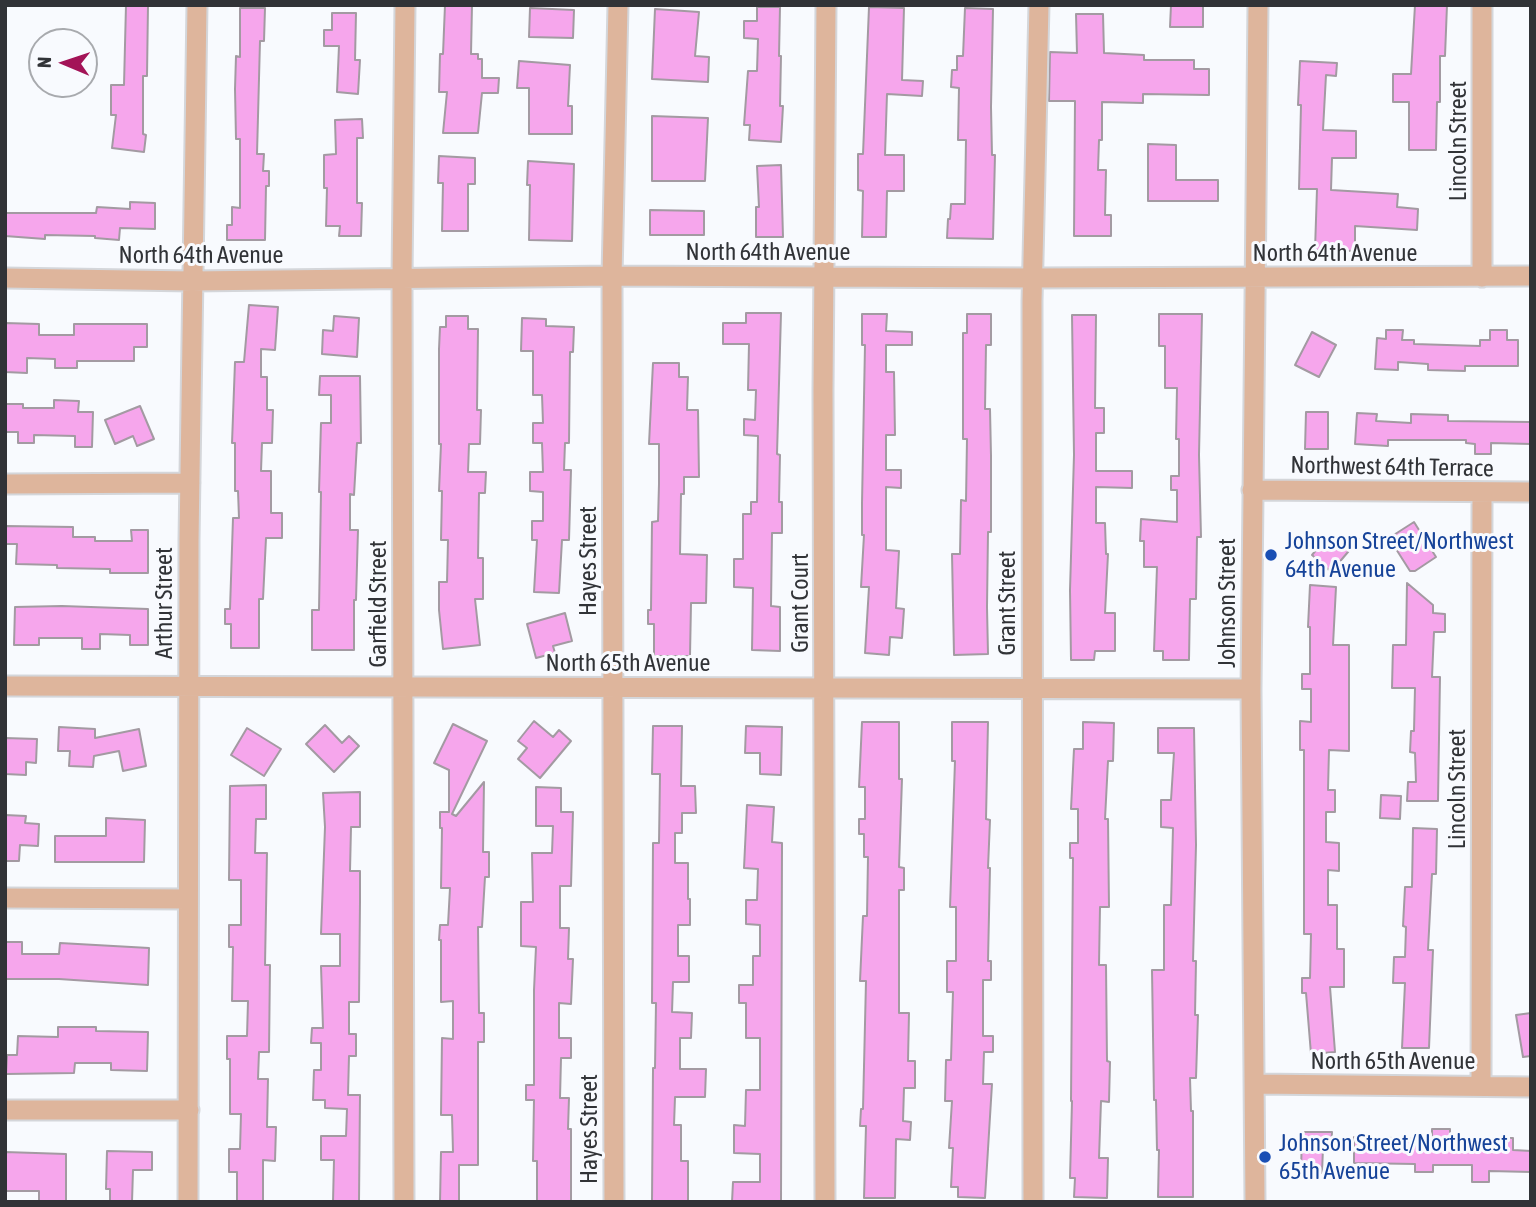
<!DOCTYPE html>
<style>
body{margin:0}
#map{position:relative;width:1536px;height:1207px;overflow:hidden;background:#f8fafe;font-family:"Asap Condensed",sans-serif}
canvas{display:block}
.frame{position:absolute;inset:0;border:7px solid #313337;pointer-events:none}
.north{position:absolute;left:28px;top:28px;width:70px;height:70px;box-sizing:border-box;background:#f8fafe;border:2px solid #a8aaae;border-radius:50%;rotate:272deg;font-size:19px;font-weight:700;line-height:28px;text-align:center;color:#313337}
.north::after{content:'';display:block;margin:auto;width:24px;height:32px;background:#a31357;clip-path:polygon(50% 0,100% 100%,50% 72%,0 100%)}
</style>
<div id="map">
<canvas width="1536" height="1207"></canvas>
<div class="frame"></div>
<div class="north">N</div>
</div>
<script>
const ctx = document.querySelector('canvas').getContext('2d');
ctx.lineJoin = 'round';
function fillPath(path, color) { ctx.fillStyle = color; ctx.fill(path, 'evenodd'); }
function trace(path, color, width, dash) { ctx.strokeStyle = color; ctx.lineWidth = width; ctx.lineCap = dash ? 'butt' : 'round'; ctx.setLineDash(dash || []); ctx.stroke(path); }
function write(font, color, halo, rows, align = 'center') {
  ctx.font = font + ' "Asap Condensed",sans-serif'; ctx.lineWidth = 6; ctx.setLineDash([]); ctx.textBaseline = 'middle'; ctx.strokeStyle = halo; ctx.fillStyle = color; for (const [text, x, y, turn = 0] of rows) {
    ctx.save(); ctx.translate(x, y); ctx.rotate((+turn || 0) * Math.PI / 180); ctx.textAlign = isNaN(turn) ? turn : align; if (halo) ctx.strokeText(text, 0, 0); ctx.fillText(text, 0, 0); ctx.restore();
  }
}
const building = new Path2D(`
 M126 5H148L147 76H143V134L146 135 144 152 112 148 116 115H111V85H124Z
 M445 5H472L471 54H478V59H482V78H499L498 93H482L478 133H443L447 92H439L440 54H443Z
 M1171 5H1203V27H1170Z
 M1415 5H1447L1445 56H1440V102H1437L1436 150H1409V102H1393V74H1411Z
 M757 7H780L779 56H781L780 106H783L781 142 749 140 750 125H744L748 71H757L758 39 744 38V21H757Z
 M869 7 904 8 902 80 923 81 922 96 887 94 885 155H904V191H887L886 237H862L863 191 858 190V154H863Z
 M240 8H265L264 41H260L257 154H264L263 171H269V186H266L265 240H227V225H232V207L240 208V139H236L235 89 236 56 240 57Z
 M530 8 574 10 573 38 529 37Z
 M965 8 993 9 991 107 992 155H995L993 239 947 238 948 219H950L951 204H965L966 140H958L959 88 951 87 952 70H957V56H963Z
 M655 9 699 12 695 56 709 57 708 82 652 79Z
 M332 13H356L355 60H360L358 94 337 92 339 46H324V30H332Z
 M1076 14H1103L1104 53 1144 55V60H1194V69H1209V95L1143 94V103L1102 102V140H1099L1098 170H1106L1105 215H1111V236H1074L1075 101H1049L1050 52 1077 53Z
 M519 61 570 65 568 106H572V134H529V88H517Z
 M1300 61 1337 63 1336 76 1326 75 1323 130 1356 131V158H1332L1331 190 1398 194 1397 207 1418 209 1417 230 1355 226V251L1315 250 1317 189H1299L1301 105H1298Z
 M652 116 708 118 705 181H652Z
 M362 119 363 138H357V203H362L361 236H339L340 226H326L327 188H324V155L336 154 335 120Z
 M1148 144 1176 145V180H1218V201H1148Z
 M439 156 475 158V184H468V231H442L443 183H438Z
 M528 161 574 164 572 241 529 240 530 185H527Z
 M781 165 783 237H756V207H759L757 166Z
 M130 202 155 203V229L120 228 119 240 95 238V236L45 235V239L5 236V213H96L97 207 130 209Z
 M650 210 704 211V235H650Z
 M249 305 278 307 275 350 261 349V377H267V410H273L272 443H262L261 471H271V513H282V538H266L263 599H259V648H231V624H225V609H230L233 518H239L238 491H235V443H232L235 362H244Z
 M746 313H781L777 454 780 455 779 502H782V533H772L771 606 780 607V651L752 650 753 588 734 587V559H743V514H751V502H757L758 436 744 435V419L755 420 756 390H748L749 344H723V323H746Z
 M862 314H887L886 331 912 332V345H886V372H894L895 435H886V470H901V488L886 487V550L899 551 896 608 904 609 902 638 890 637 889 655 865 653 869 587H861L864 535H862V503L865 345H862Z
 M967 314H991V345H986L985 409H990L991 456V532H988L987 607 988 654 954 655 952 554H960L961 500 966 501 967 439H963V333H967Z
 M1159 314H1202L1199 455 1201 537H1197L1196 599H1190L1189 660H1163V651H1154L1157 567H1144V541H1140L1141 519 1177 522V490H1171V476H1179V439H1176L1177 388H1165V346H1159Z
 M1072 315H1096L1095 408H1104V433H1096V471H1132V488L1096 487V523H1105L1106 554H1108L1105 613H1115V651H1095L1094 660H1071L1070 590 1074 455Z
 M334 316 359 318 357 357 322 354 323 330 333 331Z
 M446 316H468V329H478L477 410H481L480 444H469L468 472H486L485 493H479L478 558H483V599H475L480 645 443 649 439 610V582H447L448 540H441L442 491H439L441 444H439V349L440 327H446Z
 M522 318 546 319V326L574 327 573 352H570L569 443H565L564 470H571L569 540H562L559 593 534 592 537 540H532V521H543V492L530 491V472H543L542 443H533V423H543L542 395H533V351H521Z
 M5 323 39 324V335H74V324H147V347H134V361H77V368H55V359L27 358V373L5 372Z
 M1386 330H1403L1402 340H1414V344L1480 346V340H1490V330H1507V340H1518V366H1465V371L1428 370V364L1398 362V370L1375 369 1377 338 1386 339Z
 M1312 332 1336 345 1319 377 1295 365Z
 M653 363H679V377H688L687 410H698L699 477H684V494H681L680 554 707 555 706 603H691L690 656H654V624H648V610H651L652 522 658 521 659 484V444H649Z
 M320 376H360L361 443H357L354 495 350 494V530H358L356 600H354V650H312V610H319L321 492H319L321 423H331V395H319Z
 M54 400 79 401 78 412H93L92 447H75V436L34 435V443H18V432H5V404H23V408H54Z
 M140 406 154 439 137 446 133 436 115 444 105 420Z
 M1306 412H1328V449H1305Z
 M1357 413 1377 414 1376 421 1411 423V414L1448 415V421L1531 422V444L1491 443V454H1475V444L1466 443V440H1388V446L1355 444Z
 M1414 522 1436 557 1415 571H1410L1389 538Z
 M6 526 73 527V537H95V541H132L131 530H148V573H110V569L57 568V565L16 564 17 544H5Z
 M1326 538 1359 539 1331 572 1312 555Z
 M1407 583 1433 605V613L1445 614V632H1434L1432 677H1440L1438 801H1407L1408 782H1416L1415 753 1410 752 1411 731H1414L1415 688H1392L1393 645H1406Z
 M1310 585 1336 587 1333 645H1349V751L1329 750 1328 790H1335V812H1326V842L1339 843V871L1328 870V905H1337V949H1344V987H1330L1335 1052 1311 1054 1306 993H1302V978H1310L1311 934H1304V750H1300V721L1311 722V689H1302V674H1310V627H1308Z
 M62 606 148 609V645H130V635L100 634V649H82V638H39V645H14L15 607Z
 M565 613 572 641 553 646 555 653 536 658 527 624Z
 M534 721 553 737 559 730 571 741 540 778 518 759 527 748 518 741Z
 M862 722H899V779H902L899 867 904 868V890H899V1013H909L908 1061H915V1088H904L903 1121 911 1122 910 1140 896 1139 895 1198H864L866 1126H860L861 1109H863L866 981H860L863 916H867L868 857H864V834H859V819H865V787H859Z
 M952 722H988L986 819 990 820 988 868H990L988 961H991V980H983V1036H993V1052H984L983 1084H992L985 1198 958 1197V1187H951L953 1148H949L952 1101H945L946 1060H951L953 992H947V961H956V907H950L955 761H952Z
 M1083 722 1114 723 1113 761H1108L1105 819H1108L1109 907H1100L1099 965H1106L1107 1061 1110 1062 1109 1102 1101 1101 1099 1158H1108L1107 1198 1074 1197 1075 1178H1070L1072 1101H1071L1073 858H1070V843H1078V809H1071L1074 749H1083Z
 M453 724 487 741 452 814 456 816 484 782 483 852H489V877H485L482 927H478L479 1013H484V1042H478V1165H459V1202H440L441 1152H453L452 1115H441L442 1038 453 1039V1001L441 1002V940H439L440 925H448L450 888H441L442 828H440V812H449V770L434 763Z
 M325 725 342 743 349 736 359 746 334 772 306 744Z
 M653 726H682L681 786H695L696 813H682V833H675V863H688V899H690V925H678V956H689V982H673L672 1012 692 1013 691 1038H680V1069H706L705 1097H675L674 1125H681V1161H688V1202H652L653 1068H655L656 1003H652L653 843H659L660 774H652Z
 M746 726 782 727 781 775 760 774V753H745Z
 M59 727 95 729V738L139 729 146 766 123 771 119 751 94 756 93 767 69 766 70 751H58Z
 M247 728 281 749 264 776 231 755Z
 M1158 728H1194L1196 845 1193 961H1196L1195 1015H1198L1196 1078H1190L1191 1111H1193V1197H1158L1159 1150H1157L1156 1100H1154L1152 970H1164V905H1171L1173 828 1161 827V800H1171L1174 753H1158Z
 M5 738 37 739 36 763 26 762V775L5 774Z
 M266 785V819H256L255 853H267L265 965H270L269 1052H259L258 1079H268L267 1127H276L275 1161 263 1160V1202H237V1172H229V1149H240L241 1114H230V1059H227V1036H247L248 1001H232L233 947H229V925H241V880H229L230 786Z
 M536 787 561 788V812H573L571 886H560V928H569L568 959H573L571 1004 559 1003V1038H571V1058H561L560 1098H569L568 1129H571V1202H537V1161H533L534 1100H526V1085H534V990L536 947 521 946V902H533L532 853H552L553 826H536Z
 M360 792V827H351L350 871H360V901L359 1002H349V1034H356V1056H349L348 1095H360L359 1202H333L334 1160H321V1136H346L347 1109 325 1108V1100H313L314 1070H321V1043H311L312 1028H323L321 966H340V934H321L325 827 323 793Z
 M1381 795 1401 796 1400 819 1380 818Z
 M747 805 774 807 772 842 782 843 781 1202H732L733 1182H760V1154L734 1153V1125L745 1126 746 1090H760V1038H746V1003H739V985H753V956H760V925L746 924V900H757L758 869 744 868Z
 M5 815 26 816 25 823 39 824 38 846 20 845 19 861H5Z
 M106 818 145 820 144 862H55V836H106Z
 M1413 828 1437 829 1436 874H1432L1428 950H1433L1429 1048H1402L1405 983H1393L1394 957H1405L1406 927 1403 926 1405 887H1412Z
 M5 942H22V954H59L60 943 149 948 148 985 59 979H5Z
 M1531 1013V1056L1523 1057 1516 1015Z
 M58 1027H96V1031L148 1032 147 1071 111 1070V1063H75L74 1073 6 1074 7 1055H17L18 1036 58 1037Z
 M1432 1129H1450V1138H1513V1150L1531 1151V1172L1489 1171V1182H1472V1165H1433V1172H1415V1164L1354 1163V1137L1432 1139Z
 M1302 1132H1332L1331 1149 1323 1148 1322 1173 1301 1172Z
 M107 1151 152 1152V1170H133L132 1202H110V1189H106Z
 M5 1152 66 1154V1202H39V1191H5Z`);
const minor = new Path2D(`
 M1482 277V5
 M5 278 192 281 612 276 1033 278 1531 276
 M5 484 190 483
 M1252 490 1531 492
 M5 686 1251 689
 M5 898 188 899
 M1256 1084 1531 1087
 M1481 1086 1482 493
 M5 1110H189
 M188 1202 189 540 197 5
 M404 1202 402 277 405 5
 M614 1202 612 276 618 5
 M825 1202 823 390 826 5
 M1033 1202 1032 301 1039 5
 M1255 1202 1251 689 1258 5`);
const markers = [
 [1271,555,7,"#1a4fb4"],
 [1265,1157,7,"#1a4fb4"]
];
const streetNames = [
 ["Lincoln Street",1458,141,-90],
 ["North 64th Avenue",768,252],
 ["North 64th Avenue",1335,253],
 ["North 64th Avenue",201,255],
 ["Northwest 64th Terrace",1392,467,1],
 ["Hayes Street",588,561,-90],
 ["Arthur Street",164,603,-90],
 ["Grant Court",800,603,-90],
 ["Grant Street",1007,603,-90],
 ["Johnson Street",1227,603,-90],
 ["Garfield Street",378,604,-90],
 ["North 65th Avenue",628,663],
 ["Lincoln Street",1457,789,-90],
 ["North 65th Avenue",1393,1061],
 ["Hayes Street",589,1129,-90]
];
const transitNames = [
 ["Johnson Street/Northwest",1285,541],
 ["64th Avenue",1285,569],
 ["Johnson Street/Northwest",1279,1143],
 ["65th Avenue",1279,1171]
];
fillPath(building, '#f6a6ec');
trace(building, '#a39aa2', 2);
trace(minor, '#d4d6da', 23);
trace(minor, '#deb59c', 19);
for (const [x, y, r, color] of markers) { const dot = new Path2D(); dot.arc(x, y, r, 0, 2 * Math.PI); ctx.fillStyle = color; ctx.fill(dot); trace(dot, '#f8fafe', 2.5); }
write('24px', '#313337', '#f8fafe', streetNames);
write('24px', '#164399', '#f8fafe', transitNames, 'left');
</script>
